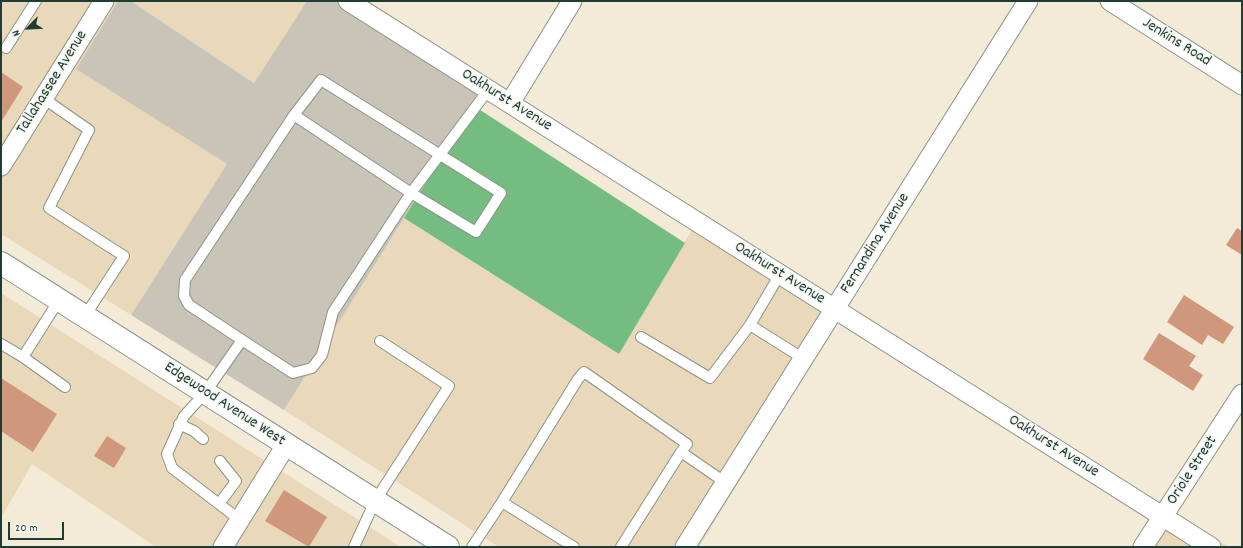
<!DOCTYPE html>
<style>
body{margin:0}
#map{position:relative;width:1243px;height:548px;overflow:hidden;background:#f3ead8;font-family:Dekko,sans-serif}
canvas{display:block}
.frame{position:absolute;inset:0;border:2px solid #1f3d34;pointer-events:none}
.north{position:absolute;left:8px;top:8px;width:40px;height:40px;-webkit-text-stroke:3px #f6f6f2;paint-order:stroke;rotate:246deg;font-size:11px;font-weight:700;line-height:16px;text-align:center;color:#1f3d34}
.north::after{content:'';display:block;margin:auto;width:14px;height:18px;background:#1f3d34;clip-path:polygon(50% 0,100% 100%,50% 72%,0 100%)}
.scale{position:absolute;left:8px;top:522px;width:56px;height:18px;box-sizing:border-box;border:2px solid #1f3d34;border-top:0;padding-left:5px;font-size:12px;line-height:14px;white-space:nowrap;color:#1f3d34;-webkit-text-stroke:3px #f6f6f2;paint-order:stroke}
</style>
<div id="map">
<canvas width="1243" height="548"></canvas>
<div class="frame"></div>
<div class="north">N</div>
<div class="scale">20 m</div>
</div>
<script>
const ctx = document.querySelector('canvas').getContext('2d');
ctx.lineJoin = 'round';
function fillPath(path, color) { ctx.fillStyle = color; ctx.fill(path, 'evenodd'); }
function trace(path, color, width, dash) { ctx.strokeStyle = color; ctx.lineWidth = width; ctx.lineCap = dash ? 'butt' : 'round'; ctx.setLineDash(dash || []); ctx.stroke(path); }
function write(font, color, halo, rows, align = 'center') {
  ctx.font = font + ' Dekko,sans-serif'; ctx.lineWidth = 3; ctx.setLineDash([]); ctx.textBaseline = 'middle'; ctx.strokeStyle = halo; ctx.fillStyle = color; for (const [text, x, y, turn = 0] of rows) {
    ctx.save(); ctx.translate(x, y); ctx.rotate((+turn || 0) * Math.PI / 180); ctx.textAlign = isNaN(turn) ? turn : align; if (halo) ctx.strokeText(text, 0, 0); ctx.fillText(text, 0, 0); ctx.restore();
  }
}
const built = new Path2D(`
 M1 1H118L77 69 227 164 131 315 1 234Z
 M131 1H307L254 83Z
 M702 213 847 306 699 547H499L284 410 404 218 619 354Z
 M1 293 401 547H156L32 464 1 518Z
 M1176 514 1229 547H1154Z`);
const industrial = new Path2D(`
 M118 1H131L254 83 307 1H360L489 82 284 410 131 315 227 164 76 69Z`);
const forest = new Path2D(`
 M474 106 685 243 619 354 404 218Z`);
const building = new Path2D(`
 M1 72 23 87 1 122Z
 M1237 228 1242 231V255L1226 245Z
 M1184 295 1234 327 1223 344 1208 335 1202 345 1167 322Z
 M1159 333 1196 356 1189 366 1203 375 1193 391 1143 359Z
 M1 378 57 414 33 452 1 431Z
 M107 436 126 448 114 468 94 456Z
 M284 490 327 517 309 547 265 521Z`);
const lane = new Path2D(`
 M6 48 36 1
 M43 98 89 130 49 208 124 256 85 316
 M750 325 804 359
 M641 337 710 378 750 325 780 274
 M242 340 189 305 184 296 185 280 294 115 411 193 476 232 501 193 321 80 294 115
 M1 344 23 357 59 300
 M23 357 65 387
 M179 424 194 431 203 439
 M502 502 574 547
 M219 504 236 481 220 461
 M240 520 172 468 167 454 184 416 205 393 242 340 293 373 312 368 322 355 333 312 411 193 489 89
 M354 547 375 501 449 386 380 341
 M472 547 502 502 578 379 584 372 687 444 681 452
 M621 547 681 452 726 483`);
const street = new Path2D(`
 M348 1 1211 547
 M1110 1 1242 85
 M510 103 572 1
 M1 166 104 1
 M223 547 286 445
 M685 547 1028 1
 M1143 547 1242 394`);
const primary = new Path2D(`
 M1 263 448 547`);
const streetNames = [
 ["Jenkins Road",1176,43,32],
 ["Tallahassee Avenue",53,83,-58],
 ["Oakhurst Avenue",506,101,32],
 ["Fernandina Avenue",876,244,-58],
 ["Oakhurst Avenue",779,274,32],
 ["Edgewood Avenue West",224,405,33],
 ["Oakhurst Avenue",1053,447,32],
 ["Oriole Street",1193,471,-57]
];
fillPath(built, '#e9d9ba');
fillPath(industrial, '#c9c3b8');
fillPath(forest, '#74bc80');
fillPath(building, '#cf987d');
trace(lane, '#899486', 12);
trace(street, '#899486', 21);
trace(primary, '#899486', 24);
trace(lane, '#fff', 10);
trace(street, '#fff', 19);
trace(primary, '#fff', 22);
write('16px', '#1f3d34', '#f6f6f2', streetNames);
</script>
